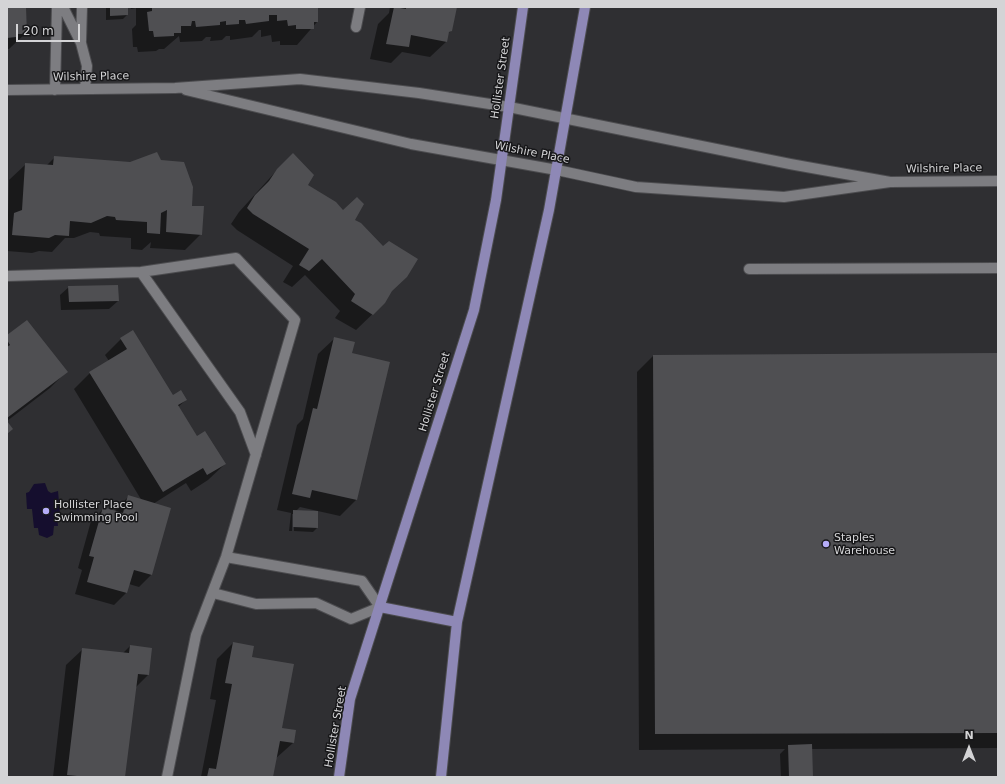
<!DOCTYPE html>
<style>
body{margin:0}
#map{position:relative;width:1005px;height:784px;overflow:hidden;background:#2f2f32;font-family:"DejaVu Sans",sans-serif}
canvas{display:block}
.frame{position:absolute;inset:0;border:8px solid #d4d4d6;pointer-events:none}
.north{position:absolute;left:949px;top:728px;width:40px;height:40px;-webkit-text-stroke:3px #171719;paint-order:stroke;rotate:0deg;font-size:11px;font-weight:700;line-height:16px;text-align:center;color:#d4d4d6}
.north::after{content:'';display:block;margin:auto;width:14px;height:18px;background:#d4d4d6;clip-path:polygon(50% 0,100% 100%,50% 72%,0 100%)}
.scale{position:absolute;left:16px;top:24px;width:64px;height:18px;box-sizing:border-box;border:2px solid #d4d4d6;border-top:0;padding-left:5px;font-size:12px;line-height:14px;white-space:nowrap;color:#d4d4d6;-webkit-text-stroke:3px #171719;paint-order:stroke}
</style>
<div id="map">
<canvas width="1005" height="784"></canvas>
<div class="frame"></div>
<div class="north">N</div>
<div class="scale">20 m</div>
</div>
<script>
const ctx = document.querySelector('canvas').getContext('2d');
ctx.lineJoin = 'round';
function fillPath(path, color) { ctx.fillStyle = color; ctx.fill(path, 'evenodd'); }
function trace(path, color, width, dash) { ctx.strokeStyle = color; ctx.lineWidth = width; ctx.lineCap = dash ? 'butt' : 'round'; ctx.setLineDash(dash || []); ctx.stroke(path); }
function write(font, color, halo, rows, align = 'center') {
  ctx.font = font + ' "DejaVu Sans",sans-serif'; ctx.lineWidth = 3; ctx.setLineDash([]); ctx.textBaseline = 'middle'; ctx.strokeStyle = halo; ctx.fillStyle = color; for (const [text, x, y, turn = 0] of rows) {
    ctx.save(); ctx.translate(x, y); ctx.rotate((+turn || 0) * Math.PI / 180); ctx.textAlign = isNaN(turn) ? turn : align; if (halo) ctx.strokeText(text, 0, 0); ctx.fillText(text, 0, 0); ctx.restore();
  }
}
const water = new Path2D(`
 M45 483 48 491 51 493 58 491 60 514H57L58 526H54L53 535 47 538 39 535 38 528H34L32 509H27L26 493 29 492 34 484Z`);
const shadow = new Path2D(`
 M7 7H25L26 33 9 49H7Z
 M106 7H127V15L123 19 106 20Z
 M130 7H317V22L297 45H280V41L272 42 271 35 261 37V30H259L252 37 230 40V36H226L222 40 210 41 211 37H206L202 41 180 42 179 36 164 49H159L156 51 138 52 137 47H133L132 29 136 25V8L131 9Z
 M390 7H456L451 31 447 34V41L430 57 402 52 391 63 370 59 378 24 389 13Z
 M55 157 130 163 160 161 191 207 201 234 185 250 150 248 151 242 142 250 131 249V238L100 236 99 233 90 232 74 238H65L52 252 39 251 32 253 7 251 9 180 26 164 46 166Z
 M278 169 307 185 354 220 384 303 356 330 335 318 340 311 305 275 292 287 283 282 293 266 237 230 231 224 239 212Z
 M69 287 118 301 109 309 61 310 60 295Z
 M7 337 66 372 50 388 7 421Z
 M335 338 351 354 356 500 340 516 300 507 296 511 317 528 313 532 294 531V514H292V531H289L291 513 277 510 297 425 303 419 318 354Z
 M121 339 173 396 186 400 178 407 197 438 225 464 208 480 191 491 186 483 153 504 152 574 139 587 129 584 126 593 114 605 75 594 82 570 78 568 91 521 104 508 115 511 128 497 142 501 74 389 90 373 109 361 105 355Z
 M998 354V748L811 749 812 777H781L780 754 785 749 639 750 637 372 653 356Z
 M233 643 281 729 293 743 275 759 272 777H201L216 700 210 699 217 659Z
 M130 646 148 675 135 688 124 777H53L66 665 83 649 123 653Z`);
const building = new Path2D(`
 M7 7H26L27 34H16V37L7 38Z
 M110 7H128V15L110 16Z
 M152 7H318V22H314V29H296V25L288 26 287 20 277 21V15H269V21L246 24 245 20H239V24L226 25V21L220 22V25L196 27 195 21H192L191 26H181V33H174V36L154 37 153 31H149L147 12 152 11Z
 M394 7 406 9V7H457L452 31 449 32 447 42 411 35 409 47 386 44Z
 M157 152 161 160 184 162 193 187 192 206H204L202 235 166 232 167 210 161 213 160 234 147 233V222L116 220 115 217 107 216 91 223 70 221 69 236 55 235 49 238 12 235 14 213 22 210 25 163 53 165 54 156 130 162Z
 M293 153 314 175 308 185 336 202 343 210 357 197 364 204 355 220 361 223 383 246 389 241 418 259 407 277 392 291 385 303 373 315 351 301 355 294 322 259 309 271 299 265 309 249 253 214 247 208 255 195 269 181 277 169Z
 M118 285 119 301 69 302 68 286Z
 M27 320 68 372 7 418V347L10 345 7 340V335Z
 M133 330 173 395 181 390 187 400 178 405 197 436 205 431 226 464 207 475 203 468 163 492 89 372 127 349 120 338Z
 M334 337 355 342 352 353 390 362 357 500 312 490 310 498 292 494 313 408 317 409Z
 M998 353V733L655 734 653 355Z
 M7 421 13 429 7 434Z
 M128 495 171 508 152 575 134 570 127 593 87 582 94 557 89 556 103 507 123 513Z
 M293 510 318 511V528L293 527Z
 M233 642 254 646 252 657 294 664 282 728 296 730 294 743 280 741 273 777H207L209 768 216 769 232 684 225 683Z
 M130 645 152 648 149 675 138 674 125 777H87L67 775 82 648 129 653Z
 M812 744 813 777H789L788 745Z`);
const minor = new Path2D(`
 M63 7 81 43 87 66 85 89
 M356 27 360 7
 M81 41 82 7
 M7 90 175 88 300 79 419 93 509 107 790 164 890 182
 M55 90 57 7
 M186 90 411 144 557 170 636 187 784 197 890 182 998 181
 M749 269 998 268
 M141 272 240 412 256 455
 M7 276 141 272 236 258 295 320 226 557 196 635 167 777
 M213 593 256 604 316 603 351 619 380 607 362 581 226 557`);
const major = new Path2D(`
 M380 607 457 622
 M339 777 350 699 474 310 496 200 523 7
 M441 777 457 622 549 210 585 7`);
const markers = [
 [46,511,4,"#b5acf8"],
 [826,544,4,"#b5acf8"]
];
const streetNames = [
 ["Wilshire Place",91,77,-1],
 ["Hollister Street",501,78,-82],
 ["Wilshire Place",532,153,11],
 ["Wilshire Place",944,169,-1],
 ["Hollister Street",435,392,-73],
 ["Hollister Street",336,727,-80]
];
const poiNames = [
 ["Hollister Place",54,505],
 ["Swimming Pool",54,518],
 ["Staples",834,538],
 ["Warehouse",834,551]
];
fillPath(water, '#150e2e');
fillPath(shadow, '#0007');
fillPath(building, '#4f4f52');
trace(minor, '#4c4c4f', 12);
trace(major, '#4c4c4f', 12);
trace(minor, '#7d7d81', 10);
trace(major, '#8e88b6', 10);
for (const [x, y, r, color] of markers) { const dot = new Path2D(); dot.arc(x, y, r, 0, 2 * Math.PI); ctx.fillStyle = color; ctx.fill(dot); trace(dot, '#171719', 1.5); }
write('11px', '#d4d4d6', '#171719', streetNames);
write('11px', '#d4d4d6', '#171719', poiNames, 'left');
</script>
